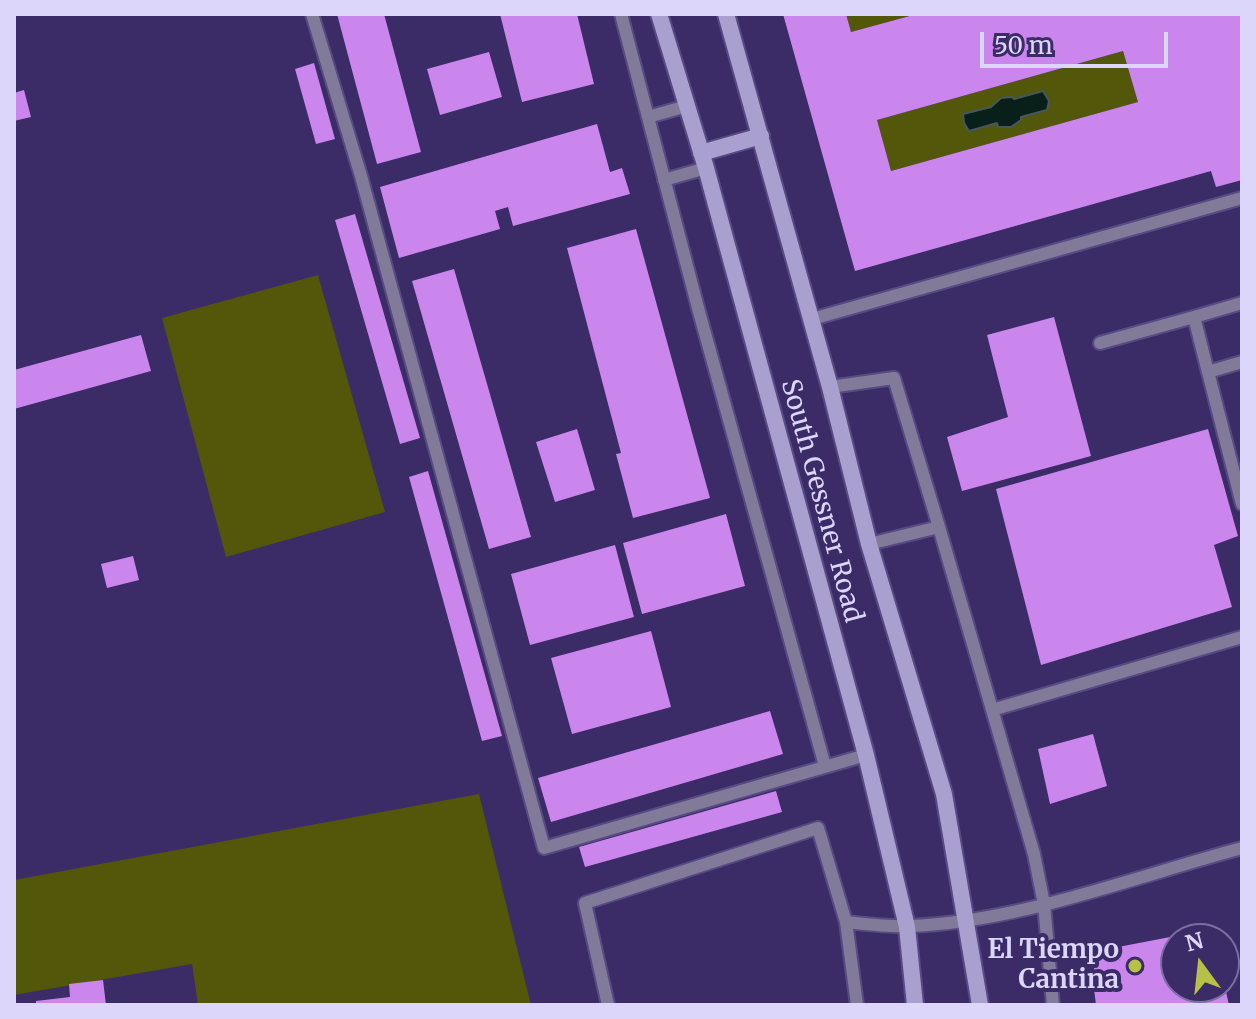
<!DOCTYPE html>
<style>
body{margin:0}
#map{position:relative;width:1256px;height:1019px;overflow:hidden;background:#3b2b67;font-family:Merriweather,serif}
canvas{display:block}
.frame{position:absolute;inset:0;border:16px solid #dcd6fb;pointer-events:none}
.north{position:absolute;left:1160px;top:923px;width:80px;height:80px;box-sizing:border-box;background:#3b2b67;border:2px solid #7b6fa2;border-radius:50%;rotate:345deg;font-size:22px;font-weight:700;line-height:32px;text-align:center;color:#dcd6fb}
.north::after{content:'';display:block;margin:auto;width:28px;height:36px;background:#b8c147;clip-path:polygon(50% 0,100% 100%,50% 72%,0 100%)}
.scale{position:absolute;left:980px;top:32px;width:188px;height:36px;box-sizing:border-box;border:4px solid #dcd6fb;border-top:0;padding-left:10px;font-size:24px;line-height:28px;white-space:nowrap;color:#dcd6fb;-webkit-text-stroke:6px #3b2b67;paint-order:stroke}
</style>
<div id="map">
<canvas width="1256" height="1019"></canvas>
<div class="frame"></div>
<div class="north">N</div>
<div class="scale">50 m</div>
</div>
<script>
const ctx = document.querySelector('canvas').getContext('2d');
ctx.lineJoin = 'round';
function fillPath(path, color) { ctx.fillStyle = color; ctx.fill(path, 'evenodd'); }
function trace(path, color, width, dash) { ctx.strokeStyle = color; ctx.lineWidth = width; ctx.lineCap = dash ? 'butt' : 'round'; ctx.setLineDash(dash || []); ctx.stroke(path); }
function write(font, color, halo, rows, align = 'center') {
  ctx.font = font + ' Merriweather,serif'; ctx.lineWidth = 8; ctx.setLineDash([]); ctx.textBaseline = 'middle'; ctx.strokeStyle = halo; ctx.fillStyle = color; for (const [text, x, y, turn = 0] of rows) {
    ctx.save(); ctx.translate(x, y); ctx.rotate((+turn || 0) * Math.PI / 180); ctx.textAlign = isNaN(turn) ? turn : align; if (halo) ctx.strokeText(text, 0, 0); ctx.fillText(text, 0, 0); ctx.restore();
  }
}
const green = new Path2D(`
 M846 14H917L851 32Z
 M1123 51 1138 102 891 171 877 120Z
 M318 275 385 512 226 557 162 318Z
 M479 794 531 1005H198L192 964 14 995V880Z`);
const water = new Path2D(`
 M1043 91 1049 101 1047 110 1021 117V120L1011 127H998L997 123 969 131 964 123 963 114 991 107 1001 98 1012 97 1014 99Z`);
const building = new Path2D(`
 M337 14H384L421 152 377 164Z
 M500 14H577L594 84 522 102Z
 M783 14H846L851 32 917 14H1242V180L1216 187 1211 171 855 271ZM1123 51 1138 102 891 171 877 120Z
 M489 52 502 97 440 115 427 69Z
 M314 63 335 139 316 144 295 69Z
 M24 90 31 117 14 121V93Z
 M597 124 610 172 622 168 630 194 513 226 508 207 495 211 500 229 399 258 380 187Z
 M355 214 420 438 400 444 335 220Z
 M636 229 710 498 633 518 616 454 621 453 567 248Z
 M454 269 531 537 489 549 412 281Z
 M1054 317 1091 456 962 491 947 437 1008 417 987 335Z
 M141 335 151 371 14 409V370Z
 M577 429 595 490 555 502 536 442Z
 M1208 429 1238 536 1214 545 1232 607 1041 665 996 489Z
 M428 471 502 736 482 741 409 477Z
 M726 514 745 586 642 614 623 543Z
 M615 545 634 617 530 645 511 574Z
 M133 556 139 580 107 588 101 564Z
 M651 631 671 707 572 734 551 658Z
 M770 711 783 754 551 822 538 778Z
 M1093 734 1107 786 1050 804 1038 749Z
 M776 791 782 812 585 867 579 847Z
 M1212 929 1214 939H1176V987H1225L1229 1005H1096L1094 989 1112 986 1111 980 1096 983 1092 952Z
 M103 980 106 1005H36V1001L70 997 69 984Z`);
const service = new Path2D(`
 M312 14 361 176 544 848 866 755
 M621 14 698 308 825 766
 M648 117 687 106
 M664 180 706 168
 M812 319 1242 198
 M1100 343 1194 317
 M1242 362 1208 372 1242 504
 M1208 372 1194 317 1242 303
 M830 387 894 378 939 527
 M869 544 939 527 1034 854 1044 904 1053 1005
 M992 710 1242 637
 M846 922C866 924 887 927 908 926 1016 923 1137 876 1242 848
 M608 1005 585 903 818 828 846 922 857 1005`);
const secondary = new Path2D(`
 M659 14 706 168 866 755 907 927 915 1005
 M726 14 830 387 869 544 944 794 980 1005
 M701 153 761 136`);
const markers = [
 [1135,966,8,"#b8c147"]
];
const streetNames = [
 ["South Gessner Road",821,501,75]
];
const poiNames = [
 ["El Tiempo",1119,951],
 ["Cantina",1119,981]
];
fillPath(green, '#52570a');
fillPath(water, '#09201a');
trace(water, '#48575e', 2);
fillPath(building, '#ca86ed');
trace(service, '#584a82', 16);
trace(secondary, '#584a82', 20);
trace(service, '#817b99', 12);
trace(secondary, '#a9a0d0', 16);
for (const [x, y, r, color] of markers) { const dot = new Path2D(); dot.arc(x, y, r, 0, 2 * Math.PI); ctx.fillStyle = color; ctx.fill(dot); trace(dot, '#3b2b67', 3); }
write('26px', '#dcd6fb', '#3b2b67', streetNames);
write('bold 26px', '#dcd6fb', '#3b2b67', poiNames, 'right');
</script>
